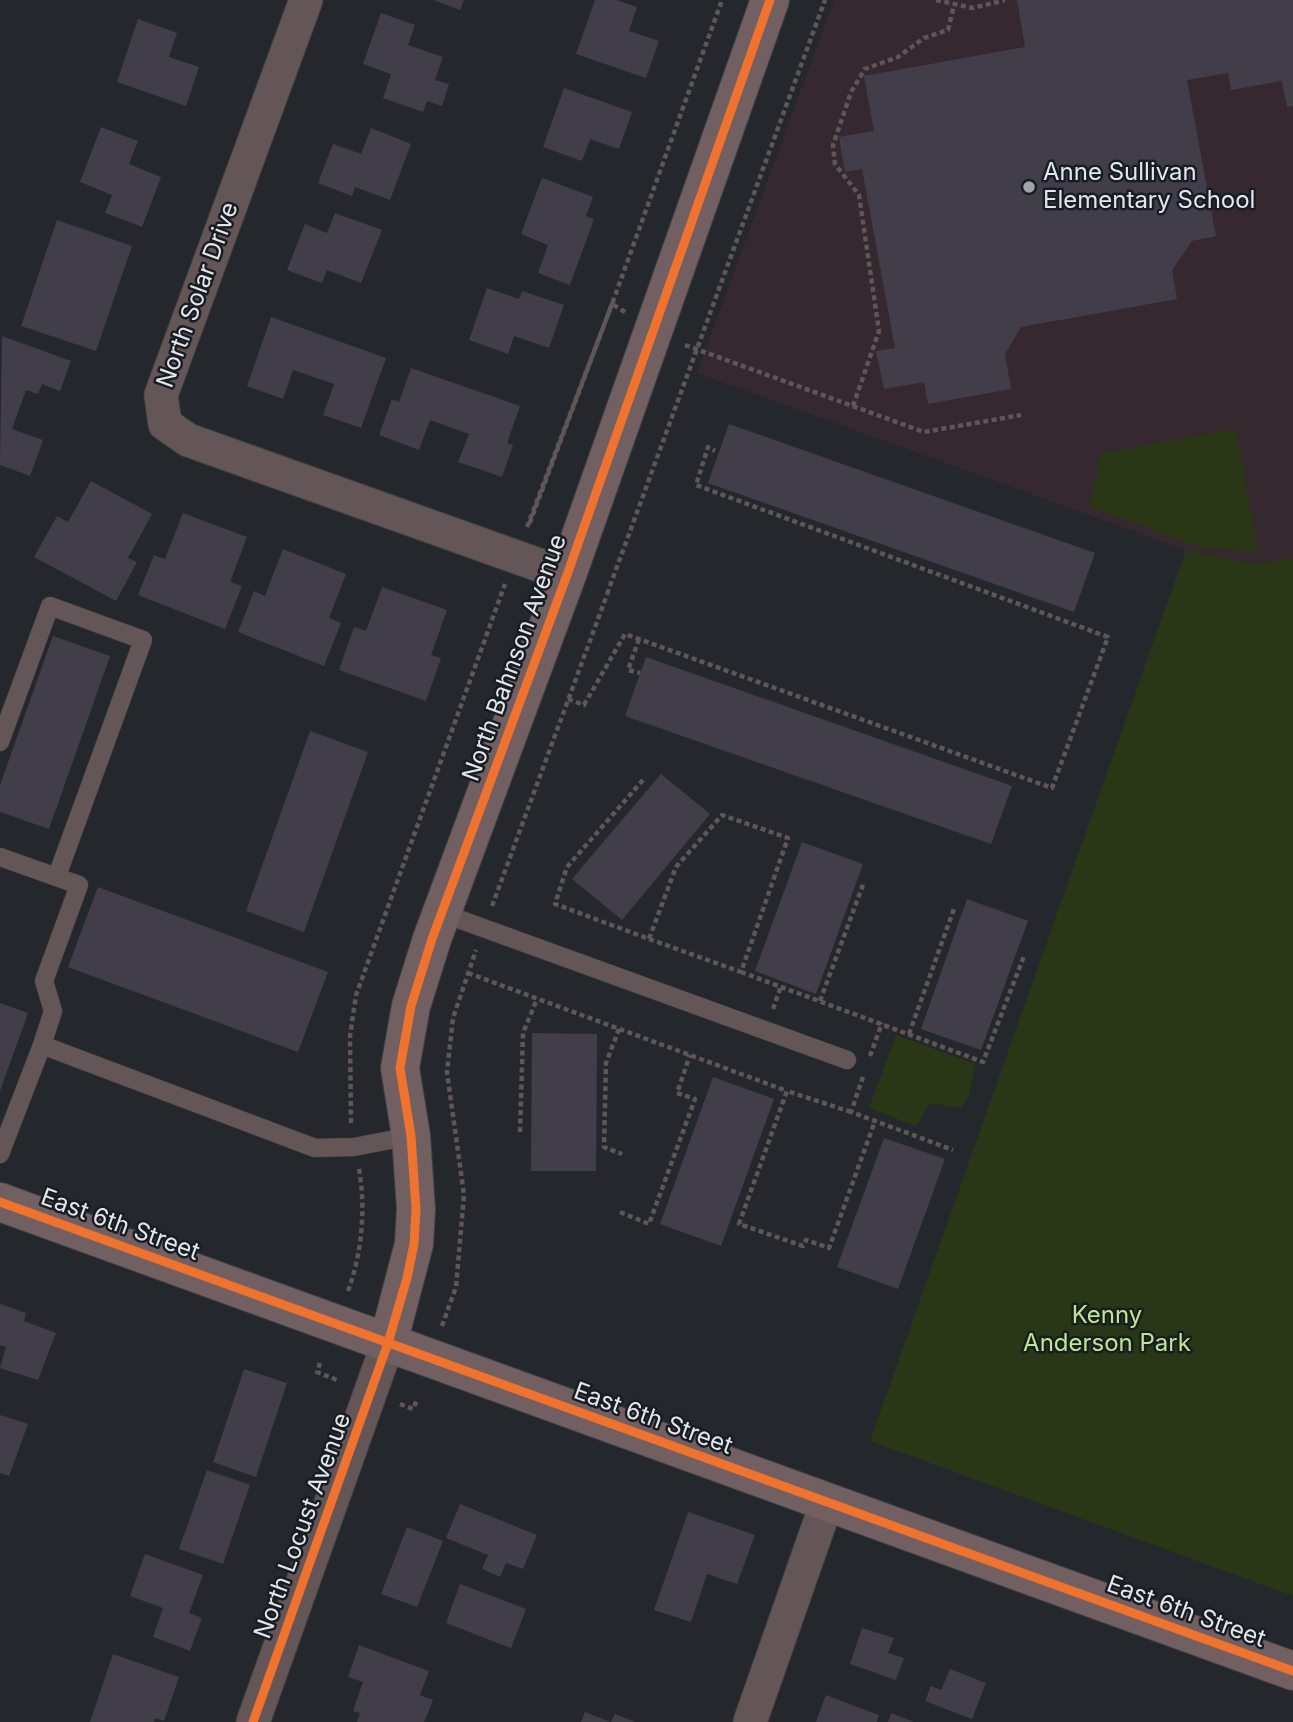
<!DOCTYPE html>
<style>
body{margin:0}
canvas{display:block;background:#24272b}
</style>
<canvas width="1293" height="1722"></canvas>
<script>
const ctx = document.querySelector('canvas').getContext('2d');
ctx.lineJoin = 'round';
function fillPath(path, color) { ctx.fillStyle = color; ctx.fill(path, 'evenodd'); }
function trace(path, color, width, dash) { ctx.strokeStyle = color; ctx.lineWidth = width; ctx.lineCap = dash ? 'butt' : 'round'; ctx.setLineDash(dash || []); ctx.stroke(path); }
function write(font, color, halo, rows, align = 'center') {
  ctx.font = font + ' Inter,sans-serif'; ctx.lineWidth = 5; ctx.setLineDash([]); ctx.textBaseline = 'middle'; ctx.strokeStyle = halo; ctx.fillStyle = color; for (const [text, x, y, turn = 0] of rows) {
    ctx.save(); ctx.translate(x, y); ctx.rotate((+turn || 0) * Math.PI / 180); ctx.textAlign = isNaN(turn) ? turn : align; if (halo) ctx.strokeText(text, 0, 0); ctx.fillText(text, 0, 0); ctx.restore();
  }
}
const education = new Path2D(`
 M834 0H1293V558L1255 564 1186 550 697 373Z`);
const green = new Path2D(`
 M1236 429 1258 552 1200 547 1090 507 1101 453Z
 M1186 550 1255 564 1293 558V1596L870 1441Z
 M896 1035 975 1064 969 1096 961 1108 930 1103 916 1126 869 1108Z`);
const building = new Path2D(`
 M434 0H464L460 10Z
 M595 0H616L637 7 629 31 659 41 646 78 576 54Z
 M1017 0H1293V106L1287 107 1282 81 1231 90 1228 73 1187 80 1216 236 1192 241 1172 270 1177 299 1021 327 1005 354 1011 389 928 404 924 382 884 389 876 351 895 348 862 169 845 172 839 137 874 131 864 76 1025 47Z
 M381 13 415 25 408 45 443 57 435 80 449 84 442 106 427 101 423 112 383 98 391 74 363 64Z
 M138 19 177 33 169 57 199 67 186 106 117 82Z
 M564 88 632 112 619 149 590 139 582 161 543 147Z
 M101 127 138 141 129 164 161 177 142 227 105 213 112 195 80 182Z
 M371 128 411 144 390 200 355 187 352 196 318 183 333 144 361 154Z
 M542 178 593 197 586 216 594 219 570 285 538 273 548 245 521 234Z
 M335 213 382 230 361 283 327 270 322 283 287 270 305 224 327 233Z
 M57 220 132 246 96 351 21 326Z
 M487 288 519 299 522 291 564 305 549 348 514 336 508 354 469 340Z
 M271 317 386 358 361 428 323 415 334 384 293 370 283 399 247 386Z
 M2 336 71 361 60 391 42 384 38 394 26 390 12 429 43 440 30 476 0 465Z
 M411 368 520 406 507 443 513 445 502 477 458 462 469 434 430 420 419 450 379 435 392 399 399 402Z
 M729 424 1095 553 1074 612 708 483Z
 M91 481 152 514 128 558 137 562 116 601 34 557 57 516 68 522Z
 M183 513 247 537 230 582 242 586 225 629 138 595 154 555 165 559Z
 M283 549 346 574 329 618 341 623 324 666 238 632 254 591 265 596Z
 M382 587 447 610 431 655 441 658 426 701 339 670 354 627 366 631Z
 M53 636 110 656 49 829 0 812V785Z
 M646 657 1012 786 991 844 625 716Z
 M310 731 368 752 304 932 246 911Z
 M661 774 710 814 622 920 572 879Z
 M802 842 863 864 816 994 755 971Z
 M98 887 328 972 298 1052 68 967Z
 M967 899 1028 921 981 1050 921 1029Z
 M0 1003 28 1013 0 1091Z
 M532 1033 597 1034 596 1171H531Z
 M713 1077 774 1099 721 1246 660 1224Z
 M884 1138 945 1159 898 1289 837 1267Z
 M0 1304 26 1313 24 1321 56 1333 38 1380 0 1368 6 1347 0 1345Z
 M244 1369 287 1383 256 1477 213 1462Z
 M0 1415 28 1424 9 1476 0 1473Z
 M207 1470 250 1485 223 1564 179 1549Z
 M460 1504 537 1535 523 1569 506 1563 500 1577 482 1569 488 1555 446 1538Z
 M688 1512 755 1535 737 1584 707 1574 691 1622 654 1610Z
 M407 1527 443 1541 417 1607 381 1594Z
 M145 1554 203 1575 189 1613 202 1618 190 1651 153 1637 163 1608 130 1596Z
 M460 1584 526 1609 511 1648 446 1623Z
 M862 1628 894 1638 888 1653 904 1658 896 1680 850 1664Z
 M359 1645 429 1671 420 1695 433 1700 424 1722H357L360 1713 353 1711 363 1682 348 1677Z
 M113 1654 179 1677 164 1721 155 1718 154 1722H90Z
 M950 1669 986 1683 972 1719 925 1701 931 1686 941 1690Z
 M826 1695 879 1715 877 1722H816Z
 M585 1712 610 1722H581Z
 M891 1713 914 1722H888Z
 M615 1714 635 1722H611Z`);
const path = new Path2D(`
 M936 0 973 8 1005 0
 M625 312 612 304 722 0
 M685 345 924 432 1021 415
 M853 406 879 331 859 195 835 164 833 145 851 92 865 69 898 57 924 38 948 30 954 5
 M527 527 612 304 529 525
 M607 594 825 0
 M639 639 628 670 640 673
 M568 699 584 705 625 634 1052 788 1108 637 696 485 708 447 715 451
 M643 780 567 867 555 904 649 939 676 867 722 815 788 838 741 972 649 939
 M492 906 608 592
 M741 972 983 1062 1024 956
 M468 973 787 1091
 M820 1001 864 882
 M773 1009 781 986
 M619 1029 606 1063 604 1147 622 1154
 M909 1034 955 906
 M870 1056 882 1023
 M863 1077 851 1112 953 1150
 M851 1112 787 1091 739 1224 803 1246 806 1240 829 1248 875 1121
 M351 1123 350 1036 356 995 505 584
 M520 1132 523 1033 537 999
 M620 1212 649 1224 695 1099 677 1093 690 1055
 M348 1291C362 1253 366 1209 359 1169
 M442 1326 456 1287 464 1195 447 1072 453 1018 476 950
 M320 1363 317 1372 337 1380
 M400 1404 413 1409 417 1400`);
const lane = new Path2D(`
 M0 742 50 606 143 640 57 876
 M0 857 79 885 44 981 53 1011 42 1045
 M442 913 847 1060
 M0 1154 42 1045 315 1148 354 1147 411 1136`);
const street = new Path2D(`
 M306 0 161 395 165 424 188 440 567 575
 M253 1722 388 1343
 M750 1722 827 1502`);
const secondary = new Path2D(`
 M0 1202 1293 1671
 M388 1343 414 1244 416 1209 411 1136 400 1068 411 1006 432 939 567 575 770 0`);
const cycleway = new Path2D(`
 M0 1202 1293 1671
 M253 1722 388 1343 407 1278 414 1244 416 1209 411 1136 400 1068 411 1006 432 939 567 575 770 0`);
const markers = [
 [1029,187,7,"#a0a4a8"]
];
const poiNames = [
 ["Anne Sullivan",1043,173],
 ["Elementary School",1043,201]
];
const streetNames = [
 ["North Solar Drive",198,295,-70],
 ["North Bahnson Avenue",515,658,-70],
 ["East 6th Street",120,1225,20],
 ["East 6th Street",653,1419,20],
 ["North Locust Avenue",303,1526,-70],
 ["East 6th Street",1186,1612,20]
];
const parkNames = [
 ["Kenny",1107,1316],
 ["Anderson Park",1107,1344]
];
fillPath(education, '#36282f');
fillPath(green, '#293716');
fillPath(building, '#413e49');
trace(lane, '#404245', 19);
trace(street, '#404245', 35);
trace(secondary, '#404245', 40);
trace(path, '#5f5658', 4.5, [5, 3.5]);
trace(lane, '#645657', 18);
trace(street, '#645657', 33);
trace(secondary, '#725f61', 38);
trace(cycleway, '#ef722f', 9);
for (const [x, y, r, color] of markers) { const dot = new Path2D(); dot.arc(x, y, r, 0, 2 * Math.PI); ctx.fillStyle = color; ctx.fill(dot); trace(dot, '#181d24', 2.5); }
write('24px', '#e3e7eb', '#181d24', poiNames, 'left');
write('24px', '#e3e7eb', '#181d24', streetNames);
write('24px', '#bfe68b', '#181d24', parkNames);
</script>
